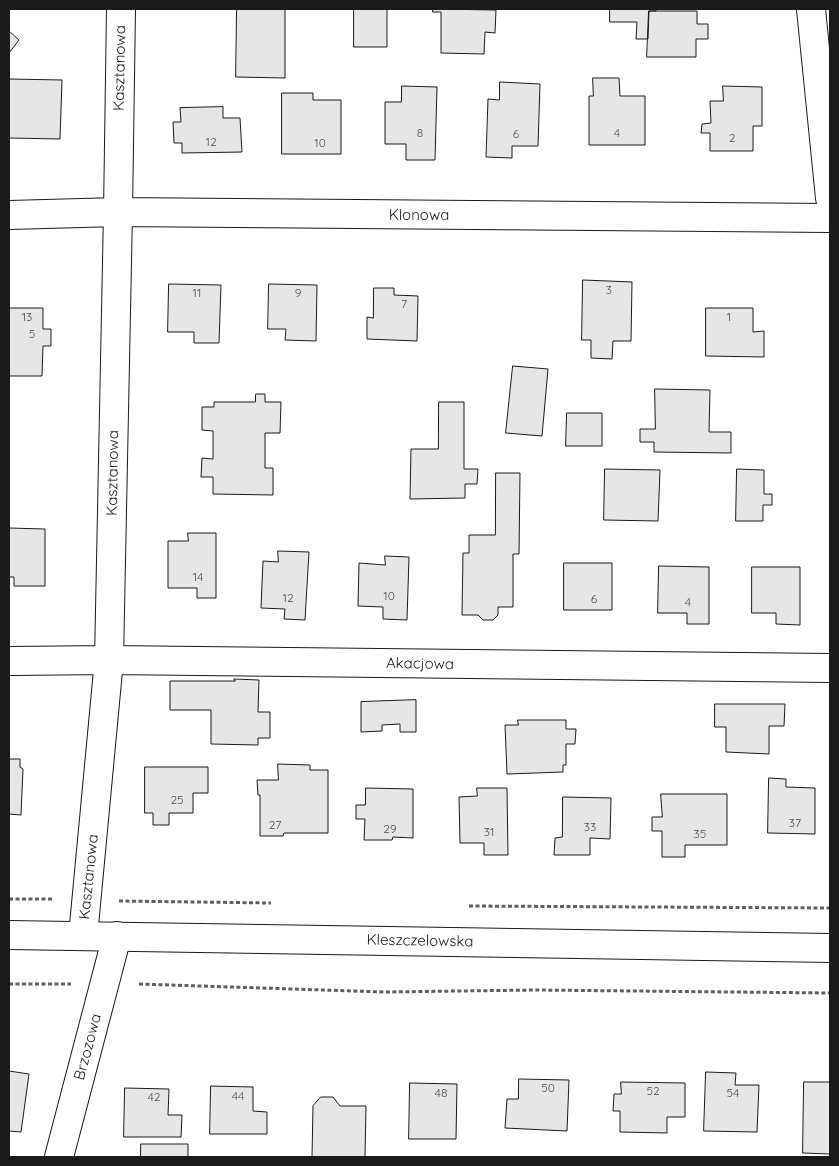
<!DOCTYPE html>
<style>
body{margin:0}
#map{position:relative;width:839px;height:1166px;overflow:hidden;background:#fff;font-family:Quicksand,sans-serif}
canvas{display:block}
.frame{position:absolute;inset:0;border:10px solid #1a1a1a;pointer-events:none}
</style>
<div id="map">
<canvas width="839" height="1166"></canvas>
<div class="frame"></div>
</div>
<script>
const ctx = document.querySelector('canvas').getContext('2d');
ctx.lineJoin = 'round';
function fillPath(path, color) { ctx.fillStyle = color; ctx.fill(path, 'evenodd'); }
function trace(path, color, width, dash) { ctx.strokeStyle = color; ctx.lineWidth = width; ctx.lineCap = dash ? 'butt' : 'round'; ctx.setLineDash(dash || []); ctx.stroke(path); }
function write(font, color, halo, rows, align = 'center') {
  ctx.font = font + ' Quicksand,sans-serif'; ctx.lineWidth = 4; ctx.setLineDash([]); ctx.textBaseline = 'middle'; ctx.strokeStyle = halo; ctx.fillStyle = color; for (const [text, x, y, turn = 0] of rows) {
    ctx.save(); ctx.translate(x, y); ctx.rotate((+turn || 0) * Math.PI / 180); ctx.textAlign = isNaN(turn) ? turn : align; if (halo) ctx.strokeText(text, 0, 0); ctx.fillText(text, 0, 0); ctx.restore();
  }
}
const building = new Path2D(`
 M237 9H285V78L236 77Z
 M354 9H387V47H354Z
 M433 9 496 10 495 33 485 32 484 54 441 53V12H433Z
 M610 9H656V11H649L648 39H636L637 22H610Z
 M649 11H697V24H708V39H696V57H647Z
 M9 31 19 40 9 53Z
 M593 78H619L620 96H645V145H589V96H593Z
 M9 79 62 80 60 139 9 138Z
 M500 82 540 84 538 146H512V158L486 157 488 99 499 100Z
 M402 86 437 87 435 160H406V144H385V102H401Z
 M723 86 762 87V126H753V151H710V133H701L702 124 711 123 710 101H723Z
 M282 93H313V100H341V154H282Z
 M223 107V118H240L242 152 182 153V143H174L173 122H181L180 108Z
 M583 280 632 282 631 341H613L612 359 591 358V340H582Z
 M169 284 221 285 219 343H194V332H168Z
 M269 284 317 285 316 341 285 340 286 329H268Z
 M374 288H394V295L418 296 417 341 367 339V317L373 318Z
 M9 308H43V329H51V346H43L42 376H9Z
 M706 308H753V332L764 331V357L706 356Z
 M513 366 548 369 542 436 506 433Z
 M655 389 710 390 709 432H731V453L654 452V442H640V429H655Z
 M256 394H265V402H281L280 433H265V468H273V495L213 494V477H201L202 458 213 459V431L202 430V407H214V402H255Z
 M439 402H464V469H478L477 484H465V498L410 499 411 449H438Z
 M567 413H602V446H566Z
 M605 469 660 470 658 521 604 520Z
 M737 469 764 470V494H772V505H763V521H736Z
 M496 473H520L519 554H513V607H498V615L493 620H483L478 615H462L463 553H469V535H495Z
 M9 528 45 529V586H14V577H9Z
 M188 533H216V598H197V588H168V541H188Z
 M278 551 309 552 305 620 284 619 285 609 261 608 263 561 278 562Z
 M385 556 409 557 407 620 383 619V607L358 606 359 563 385 565Z
 M564 563H612V610H564Z
 M659 566 709 567V624H687V613H658Z
 M752 567H800V625L776 624V613H752Z
 M234 679 259 680 258 712H270V738H258V745L211 744V710H170V681H235Z
 M416 700V732H400V724L382 725V731L361 732V702Z
 M715 704H785L784 726H769V754L726 752V727H715Z
 M518 720H566V729H576L575 744H566V765H563V772L507 774 505 725H518Z
 M9 759H20V767L23 769 21 815 9 814Z
 M278 764 310 765V770H328V833H284L283 836H260V795H258L257 780H278Z
 M145 767H208V793H193V813H169V825H153V813H145Z
 M769 778 786 779V787L815 788V834L768 833Z
 M366 788 413 789V838L393 837 392 840H364L365 819H356V805H365Z
 M477 788H507L508 855H484V843H460L459 797 477 796Z
 M661 794H727V845H685V857H662V831H652V817H662Z
 M563 797 611 798 610 839 590 838V855H554L555 838 562 837Z
 M9 1071 29 1074 21 1132 9 1131Z
 M706 1072 736 1073 735 1085H759L757 1132 704 1131Z
 M519 1079 569 1080 567 1131 505 1128 507 1099H518Z
 M621 1082 685 1083V1117H667V1133L620 1132V1111H613L614 1094H621Z
 M804 1082H830V1154L803 1153Z
 M410 1083 457 1084 456 1139H409Z
 M211 1086 253 1087V1111L267 1112V1134H210Z
 M125 1088 169 1089 168 1115H182L181 1137H124Z
 M321 1097H333L340 1106H366L365 1157H312L313 1106Z
 M141 1144H188V1157H141Z`);
const path = new Path2D(`
 M9 899H53
 M119 901 271 903
 M469 906 830 908
 M9 984H71
 M139 984 384 992 536 990 830 993`);
const minor = new Path2D(`
 M811 9 830 198
 M9 215 118 212 830 218
 M9 661 109 660 830 668
 M83 936 109 660 118 212 121 9
 M59 1157 117 936`);
const secondary = new Path2D(`
 M9 935 830 948`);
const numberNames = [
 ["8",420,133],
 ["4",617,133],
 ["6",516,134],
 ["2",732,138],
 ["12",211,142],
 ["10",320,143],
 ["3",609,290],
 ["11",197,293],
 ["9",298,293],
 ["7",404,304],
 ["13",27,317],
 ["1",729,317],
 ["5",32,334],
 ["14",198,577],
 ["10",389,596],
 ["12",288,598],
 ["6",594,599],
 ["4",688,602],
 ["25",177,800],
 ["37",795,823],
 ["27",275,825],
 ["33",590,827],
 ["29",390,829],
 ["31",489,832],
 ["35",700,834],
 ["50",548,1088],
 ["52",653,1091],
 ["48",441,1093],
 ["54",733,1093],
 ["44",238,1096],
 ["42",154,1097]
];
const streetNames = [
 ["Kasztanowa",120,68,-89],
 ["Klonowa",419,215],
 ["Kasztanowa",113,473,-89],
 ["Akacjowa",420,664,1],
 ["Kasztanowa",89,877,-84],
 ["Kleszczelowska",420,941,1],
 ["Brzozowa",88,1047,-75]
];
fillPath(building, '#e6e6e6');
trace(building, '#1a1a1a', 1);
trace(minor, '#1a1a1a', 30);
trace(secondary, '#1a1a1a', 30);
trace(path, '#5f5f5f', 3, [4, 2.5]);
trace(minor, '#fff', 28);
trace(secondary, '#fff', 28);
write('12px', '#4d4d4d', null, numberNames);
write('15px', '#1a1a1a', '#fff', streetNames);
</script>
